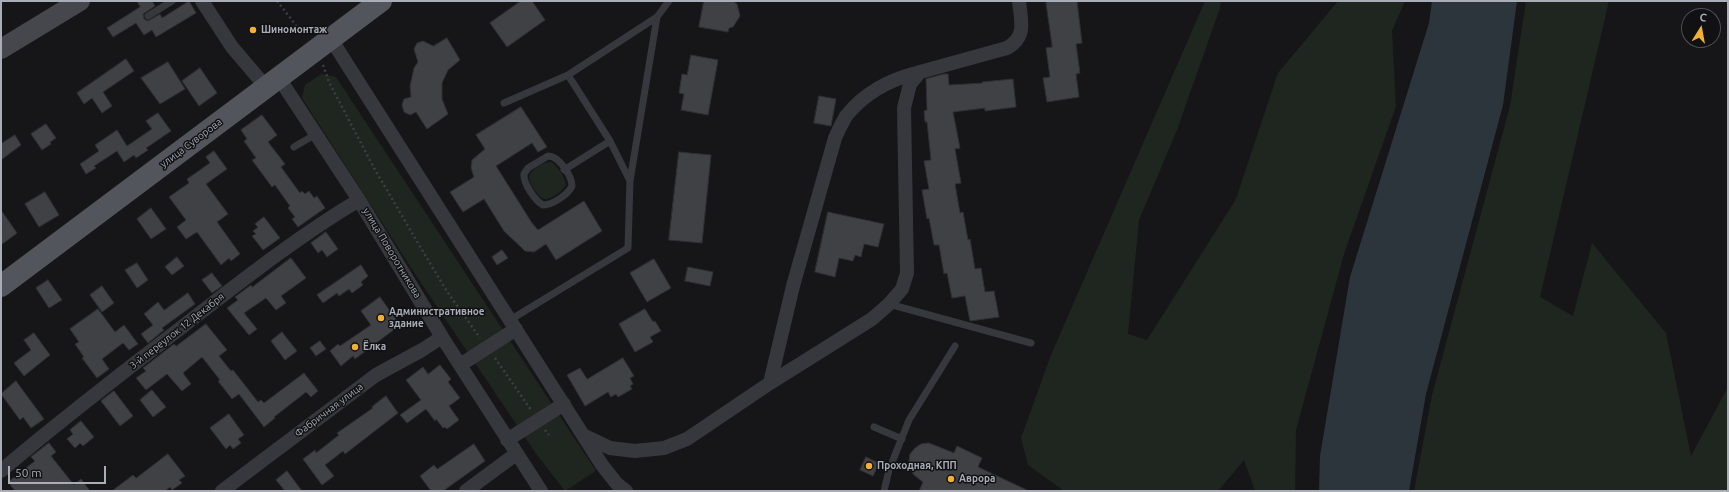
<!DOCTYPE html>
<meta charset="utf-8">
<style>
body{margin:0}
#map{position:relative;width:1729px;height:492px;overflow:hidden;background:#161618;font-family:Ubuntu,sans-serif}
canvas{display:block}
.frame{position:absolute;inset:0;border:2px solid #a8adb8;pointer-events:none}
.north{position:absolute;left:1681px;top:8px;width:40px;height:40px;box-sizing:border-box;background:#111113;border:1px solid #4d4f55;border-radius:50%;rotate:11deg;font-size:11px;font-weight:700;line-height:16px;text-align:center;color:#a8adb8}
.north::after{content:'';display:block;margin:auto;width:14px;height:18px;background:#f2b134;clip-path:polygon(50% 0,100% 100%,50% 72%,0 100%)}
.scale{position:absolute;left:8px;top:466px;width:98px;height:18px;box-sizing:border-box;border:2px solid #a8adb8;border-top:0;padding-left:5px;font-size:12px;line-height:14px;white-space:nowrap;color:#a8adb8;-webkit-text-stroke:3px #111113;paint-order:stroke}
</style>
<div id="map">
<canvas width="1729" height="492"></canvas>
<div class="frame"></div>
<div class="north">С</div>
<div class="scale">50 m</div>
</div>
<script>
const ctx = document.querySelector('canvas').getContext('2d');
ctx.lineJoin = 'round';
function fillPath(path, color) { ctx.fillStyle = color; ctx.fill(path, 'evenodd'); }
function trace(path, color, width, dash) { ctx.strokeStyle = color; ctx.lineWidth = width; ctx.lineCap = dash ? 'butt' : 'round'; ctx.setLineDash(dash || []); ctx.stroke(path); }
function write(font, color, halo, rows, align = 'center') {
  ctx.font = font + ' Ubuntu,sans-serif'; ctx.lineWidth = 3; ctx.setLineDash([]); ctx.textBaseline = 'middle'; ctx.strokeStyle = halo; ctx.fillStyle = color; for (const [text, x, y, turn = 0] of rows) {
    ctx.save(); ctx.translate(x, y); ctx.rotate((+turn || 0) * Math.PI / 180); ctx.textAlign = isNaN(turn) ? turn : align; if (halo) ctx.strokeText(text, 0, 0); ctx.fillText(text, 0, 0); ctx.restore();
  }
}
const green = new Path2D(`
 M1205 1H1221L1220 8 1177 130 1139 220 1128 334 1147 340 1236 199 1278 73 1338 1H1405L1392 31 1396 106 1344 254 1296 430 1295 491H1255L1244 460 1218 491H1064L1028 465 1021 438 1051 355Z
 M1526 1H1609L1540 297 1573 316 1592 243 1666 333 1691 456 1728 387V491H1414L1432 395 1510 106Z
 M321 74 336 77 596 471 565 491 537 455 417 277 302 98 305 85Z
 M551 162C558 166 565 178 566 185 562 192 551 199 544 199 537 196 529 183 529 176 532 169 543 162 551 162Z`);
const water = new Path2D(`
 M1432 1H1517L1503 105 1426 394 1409 491H1319L1320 456 1350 277 1429 23Z`);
const building = new Path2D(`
 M137 1H152L155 6 143 14 144 19 148 21 160 14 162 18 189 1 196 13 156 37 152 30 144 35 136 23 113 37 107 28 140 7Z
 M521 1H532L545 20 507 47 490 23Z
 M704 1H733L737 4 740 16 733 27 729 28 728 32 699 27Z
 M1046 1H1077L1082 43 1076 44 1080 73 1076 74 1079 97 1047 102 1043 78 1050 77 1046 48 1052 47Z
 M447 38 460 60 448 70 442 83V99L448 114 427 129 416 112 410 115 404 112 402 105 404 99 411 97 410 86 414 68 418 62 414 49 417 43 423 41 433 46Z
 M691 55 718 60 708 115 681 110 684 94 679 93 682 74 687 75Z
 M126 59 134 71 103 92 112 106 102 113 92 98 84 104 77 93Z
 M168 62 185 89 160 104 141 78Z
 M200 68 217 93 199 106 182 81Z
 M944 74H948L949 85 983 83 982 82 1013 79 1016 107 985 111V108L953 112 960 148 955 149 961 183 955 184 960 213 963 212 968 240 970 239 975 269 981 268 985 292 994 291 999 317 970 321 965 296 952 298 947 273 944 274 939 245H934L929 218 927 219 922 190 929 189 924 161 931 160 927 122H925L924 111 927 110 926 79Z
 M819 96 836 99 831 126 814 123Z
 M521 107 547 147 538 152 532 143 496 166 532 223 538 230 584 201 602 231 556 260 546 244 534 252 525 251 504 231 484 199 463 212 450 192 474 177 471 168 472 160 485 149 476 135Z
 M158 113 171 131 146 148 148 150 136 158 134 155 124 162 117 151 94 166 96 168 86 174 80 164 99 151 95 145 117 130 127 146 152 129 146 121Z
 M262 115 277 135 268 142 285 164 281 167 300 193 302 191 305 194 309 191 314 198 317 196 325 208 298 227 292 219 295 217 288 208 290 206 275 185 272 187 252 160 256 158 244 141 247 139 241 130Z
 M46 124 56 138 50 142 51 144 42 150 31 134Z
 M15 135 21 145 1 160V144Z
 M214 151 227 169 206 184 228 214 217 222 240 254 231 261 229 258 221 265 197 232 186 239 177 227 186 220 169 197 189 183 187 179 210 163 206 157Z
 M679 152 711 155 702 243 669 240Z
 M45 192 59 215 39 227 25 204Z
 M151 208 166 229 151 239 137 219Z
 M1 210 17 233 1 245Z
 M828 212 884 224 878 247 864 244 861 257 855 255 853 261 839 258 835 277 815 272Z
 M264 217 280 238 263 250 252 236 256 234 253 231 258 227 255 224Z
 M326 232 338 249 327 257 322 250 318 253 311 243Z
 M502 250 508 258 497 265 492 257Z
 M177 257 184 266 172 275 165 267Z
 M291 258 306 278 281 296 286 303 276 310 266 298 244 313 257 329 249 335 227 308 238 300 235 297 251 285 252 287Z
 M654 259 671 288 647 302 630 273Z
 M137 263 148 280 137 288 125 270Z
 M361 265 368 276 361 282 363 285 352 293 349 289 339 296 337 293 323 303 317 295Z
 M688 267 713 272 710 286 685 281Z
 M212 273 222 286 212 293 202 280Z
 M48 280 62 300 49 308 36 288Z
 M102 286 114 303 102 312 90 295Z
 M188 293 195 304 162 328 164 330 148 343 141 334 153 325 144 314 158 302 164 310Z
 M380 297 400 325 355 359 353 356 341 366 330 351 338 344 340 346 371 325 361 311Z
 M98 309 115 332 124 325 138 344 129 350 123 343 102 359 109 369 97 378 82 358 84 357 75 344 79 342 70 329Z
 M645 309 653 322 655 321 661 331 650 337 653 342 635 352 619 324Z
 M206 324 227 350 219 356 231 371 233 370 258 402 261 400 264 403 304 373 318 391 311 397 306 392 274 417 275 418 264 427 239 394 232 399 218 381 220 380 202 357 183 373 191 384 182 391 167 374 146 390 136 378 146 371 143 368 174 344 176 346Z
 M282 332 297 351 285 360 271 341Z
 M34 333 50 355 24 376 14 363 31 350 24 340Z
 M320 341 326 349 316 356 310 348Z
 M623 358 634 376 630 378 633 384 630 386 632 389 618 397 616 394 611 397 608 392 585 406 567 375 580 368 587 379Z
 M440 365 451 379 448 382 460 398 449 406 459 420 447 429 445 427 443 428 436 419 435 421 426 409 407 423 400 415 421 400 406 380 423 367 428 374Z
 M16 381 44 419 31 428 23 417 20 420 1 394Z
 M152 390 166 407 153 417 140 400Z
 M114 391 133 416 120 426 101 401Z
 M386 396 398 413 345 454 343 451 325 465 334 476 322 485 303 459 315 450 316 453 339 435 337 433 373 408 372 407Z
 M229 414 244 435 238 439 241 443 233 449 230 445 226 449 210 428Z
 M81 421 94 437 83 446 80 443 75 448 67 439 73 434 70 430Z
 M49 443 56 452 51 456 74 485 81 479 90 491H15L8 482 35 461 31 457Z
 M929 443 954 453 957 446 982 458 978 467 1029 491H919L923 482 914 475 910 469 909 461 910 454 915 448 921 444Z
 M474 444 485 461 443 491H431L420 476 434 465 437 469Z
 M168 454 185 476 179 480 182 483 172 490 170 487 165 491H112L133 475 136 478Z
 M866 457 879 463 873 476 860 470Z
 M287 471 302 491H285L276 480Z`);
const path = new Path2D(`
 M277 1 295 24 300 34
 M323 65 329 82 374 168 415 238 446 290 480 338
 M495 358 531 410
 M545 430 549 435`);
const service = new Path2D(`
 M148 16 172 1
 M568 75 610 141 630 181
 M504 103 568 75 657 17
 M294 147 316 134
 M548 156C559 156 572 176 572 186 568 195 552 205 543 205 535 201 523 183 524 174L528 168Z
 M564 170 610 141
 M889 304 1031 343
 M510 320 628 248 630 181 657 17 669 1
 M874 427 902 439
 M884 491 889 470 909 420 955 346`);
const minor = new Path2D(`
 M202 1 232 47 266 87
 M331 39 602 465 617 484 626 491
 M279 78 359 200 442 337 541 491
 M460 365 516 329
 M770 383 793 286 835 138C838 131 842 123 846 116 865 92 891 79 920 72
 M583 435 610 448 635 451 664 448 687 439 770 383 872 319 889 304 902 289 907 273 904 108 910 84 920 72 1007 48C1027 37 1021 21 1019 1
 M507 440 564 404
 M1 471C59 421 121 374 182 327 239 283 297 237 359 200
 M222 491 376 375 422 350 442 337
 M466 491 516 454`);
const secondary = new Path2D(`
 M1 49 80 1`);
const primary = new Path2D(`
 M1 286 381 1`);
const markers = [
 [253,30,4,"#f2b134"],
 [381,318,4,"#f2b134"],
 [355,347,4,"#f2b134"],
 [869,466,4,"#f2b134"],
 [951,479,4,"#f2b134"]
];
const poiNames = [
 ["Шиномонтаж",261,30],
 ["Административное",389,312],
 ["здание",389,324],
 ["Ёлка",363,347],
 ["Проходная, КПП",877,466],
 ["Аврора",959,479]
];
const streetNames = [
 ["улица Суворова",191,143,-37],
 ["улица Поворотникова",392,253,59],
 ["3-й переулок 12 Декабря",177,331,-38],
 ["Фабричная улица",329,410,-37]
];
fillPath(green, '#1e261f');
fillPath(water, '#2c353c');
fillPath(building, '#404145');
trace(building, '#303034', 1);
trace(path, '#3d3f44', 2.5, [2, 3]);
trace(service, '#37383d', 7);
trace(minor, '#37383d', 14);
trace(secondary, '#45474d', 20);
trace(primary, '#53555c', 22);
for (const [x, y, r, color] of markers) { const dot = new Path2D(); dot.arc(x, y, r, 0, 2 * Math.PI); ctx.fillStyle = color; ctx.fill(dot); trace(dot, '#111113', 1.5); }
write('bold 10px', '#a8adb8', '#111113', poiNames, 'left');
write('10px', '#a8adb8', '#111113', streetNames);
</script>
